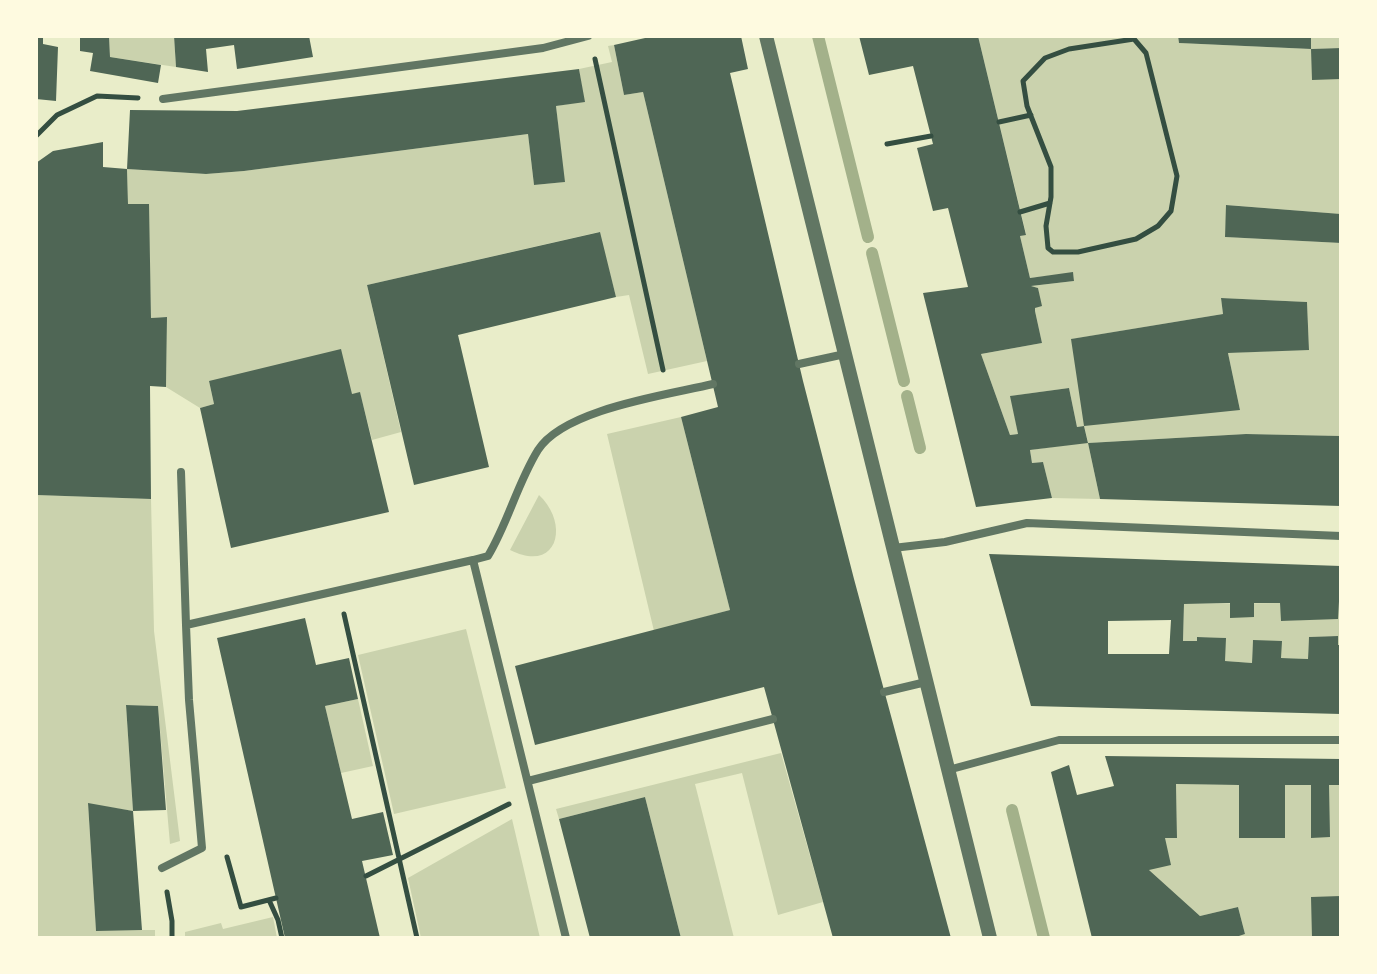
<!DOCTYPE html>
<style>
body{margin:0}
#map{position:relative;width:1377px;height:974px;overflow:hidden;background:#e9edc9;font-family:Barlow,sans-serif}
canvas{display:block}
.frame{position:absolute;inset:0;border:38px solid #fefae0;pointer-events:none}
</style>
<div id="map">
<canvas width="1377" height="974"></canvas>
<div class="frame"></div>
</div>
<script>
const ctx = document.querySelector('canvas').getContext('2d');
ctx.lineJoin = 'round';
function fillPath(path, color) { ctx.fillStyle = color; ctx.fill(path, 'evenodd'); }
function trace(path, color, width, dash) { ctx.strokeStyle = color; ctx.lineWidth = width; ctx.lineCap = dash ? 'butt' : 'round'; ctx.setLineDash(dash || []); ctx.stroke(path); }
const green = new Path2D(`
 M109 36H174L176 67 110 57Z
 M978 36H1178L1179 43 1311 49V36H1341V48L1311 49 1341 79V214L1227 205 1225 237 1341 243V436L1246 434 1088 443 1100 499 1052 498 1043 462 1032 463 1030 450 1088 442 1084 426 1077 427 1069 388 1011 396 1018 434 1010 435 981 354 1042 343 1035 311V308L1041 305 1038 288 1031 286 1074 281 1073 273 1030 278 1020 236 1026 234ZM1221 298 1307 302 1309 349 1228 353 1240 410 1072 339 1223 314Z
 M614 45 624 95 643 92 707 361 648 374 629 295 616 297 599 232 367 285 401 432 372 440 360 393 352 394 209 381 214 404 200 408 166 387 167 317 151 318 148 204H128L127 169 206 174 244 171 528 134 534 185 564 182 556 106 584 101 579 69 612 62 608 46Z
 M681 417 730 610 654 631 607 434Z
 M36 495 151 499 154 631 180 841 170 844 158 706 126 705 133 811 88 804 96 930H155V938H36Z
 M539 495C570 524 558 574 510 550Z
 M1338 602H1341V645H1338V636L1309 637 1308 659 1281 658 1253 640 1252 663 1225 661V638L1197 637V641H1183L1184 604 1280 603 1282 621 1338 618Z
 M466 629 506 788 394 814 358 655Z
 M358 699 373 766 341 773 325 706Z
 M781 753 823 902 778 915 742 773 695 784 734 938H681L645 797 559 819 556 809Z
 M1176 784 1239 785 1240 838 1285 837V785H1311V837H1329V785H1341V896L1312 938H1233L1245 934 1238 907 1200 916 1149 870 1165 838 1177 837Z
 M512 819 540 938H421L408 878Z
 M273 917 277 938H185V932L221 923 223 929Z`);
const stream = new Path2D(`
 M818 36 868 237
 M872 253 904 381
 M907 396 920 448
 M1012 810 1044 938`);
const building = new Path2D(`
 M36 36H43V44L58 47 56 101 36 99Z
 M80 36H109L110 57 161 65 158 83 90 71 93 53 80 51Z
 M174 36H309L313 57 237 69 234 45 206 49 208 72 176 67Z
 M654 36H741L748 69 730 73 803 381 854 579 951 938H833L764 687 535 745 515 666 730 610 681 417 718 407 643 92 624 95 614 45Z
 M859 36H978L1026 235 1020 236 1030 278 1073 272 1074 281 1031 286 1038 288 1042 306 1035 308V311L1042 343 981 354 1010 435 1018 434 1010 396 1069 388 1077 427 1084 426 1088 443 1030 450 1032 463 1043 462 1052 498 976 507 923 293 968 287 948 208 933 211 917 148 933 144 913 66 869 75Z
 M1178 36H1311V49L1179 43Z
 M1341 48V79L1312 80 1311 49Z
 M579 69 585 102 556 106 565 182 534 185 528 134 244 171 206 174 127 169 130 110 237 111Z
 M103 142V167L127 169 128 204H149L151 318 167 317 166 387 150 386 151 499 36 495V163L53 151Z
 M1226 205 1341 214V243L1225 237Z
 M600 232 616 297 458 335 489 467 414 485 367 285Z
 M1221 298 1307 302 1309 350 1228 353 1240 410 1084 426 1071 339 1223 314Z
 M341 349 352 394 360 392 389 512 231 548 200 408 214 404 209 381Z
 M1246 434 1341 436V506L1100 499 1088 443Z
 M989 554 1341 566 1338 619 1281 621 1280 603H1254V617L1230 618V603L1184 604 1183 641H1197V637L1226 638 1225 661 1252 663 1253 640 1282 641 1281 658 1308 659 1309 637 1338 636V645H1341V714L1031 706ZM1171 620 1169 654H1108V621Z
 M305 618 316 665 349 658 358 699 325 706 352 819 383 812 393 855 362 861 380 938H285L217 638Z
 M126 705 158 706 166 810 133 811Z
 M1105 756 1341 759V785H1329L1330 837 1311 838V785H1285V838H1239V785L1176 784 1177 838H1165L1171 865 1149 870 1200 916 1238 907 1245 934 1233 938H1092L1051 772 1069 765 1077 795 1114 786Z
 M645 797 681 938H590L559 819Z
 M88 803 133 811 142 930 96 931Z
 M1341 896V938H1312L1311 897Z`);
const path = new Path2D(`
 M1134 39 1146 53 1177 176 1171 211 1158 226 1136 239 1078 252H1053L1048 248 1046 226 1051 197V167L1027 106 1023 81 1045 58 1069 49Z
 M595 59 663 370
 M999 122 1031 115
 M36 136 57 115 97 96 138 98
 M887 144 931 136
 M1020 212 1050 203
 M344 614 417 938
 M227 857 241 907 276 898
 M366 876 509 804
 M167 892 172 921V938
 M269 900 278 920 282 938`);
const minor = new Path2D(`
 M163 99 543 48 588 36
 M799 364 845 354
 M181 472 186 625
 M893 548 945 542 1027 523 1341 536
 M473 560 488 556C508 523 517 484 538 450 564 409 667 395 713 384
 M884 692 926 682
 M948 770 1059 740H1341
 M528 781 773 719
 M162 868 202 848 189 700 186 625 473 560 566 938`);
const tertiary = new Path2D(`
 M766 36 990 938`);
fillPath(green, '#cad2ad');
trace(stream, '#a3b18a', 12);
fillPath(building, '#4f6655');
trace(path, '#344e41', 5);
trace(minor, '#617663', 8);
trace(tertiary, '#617663', 14);
</script>
